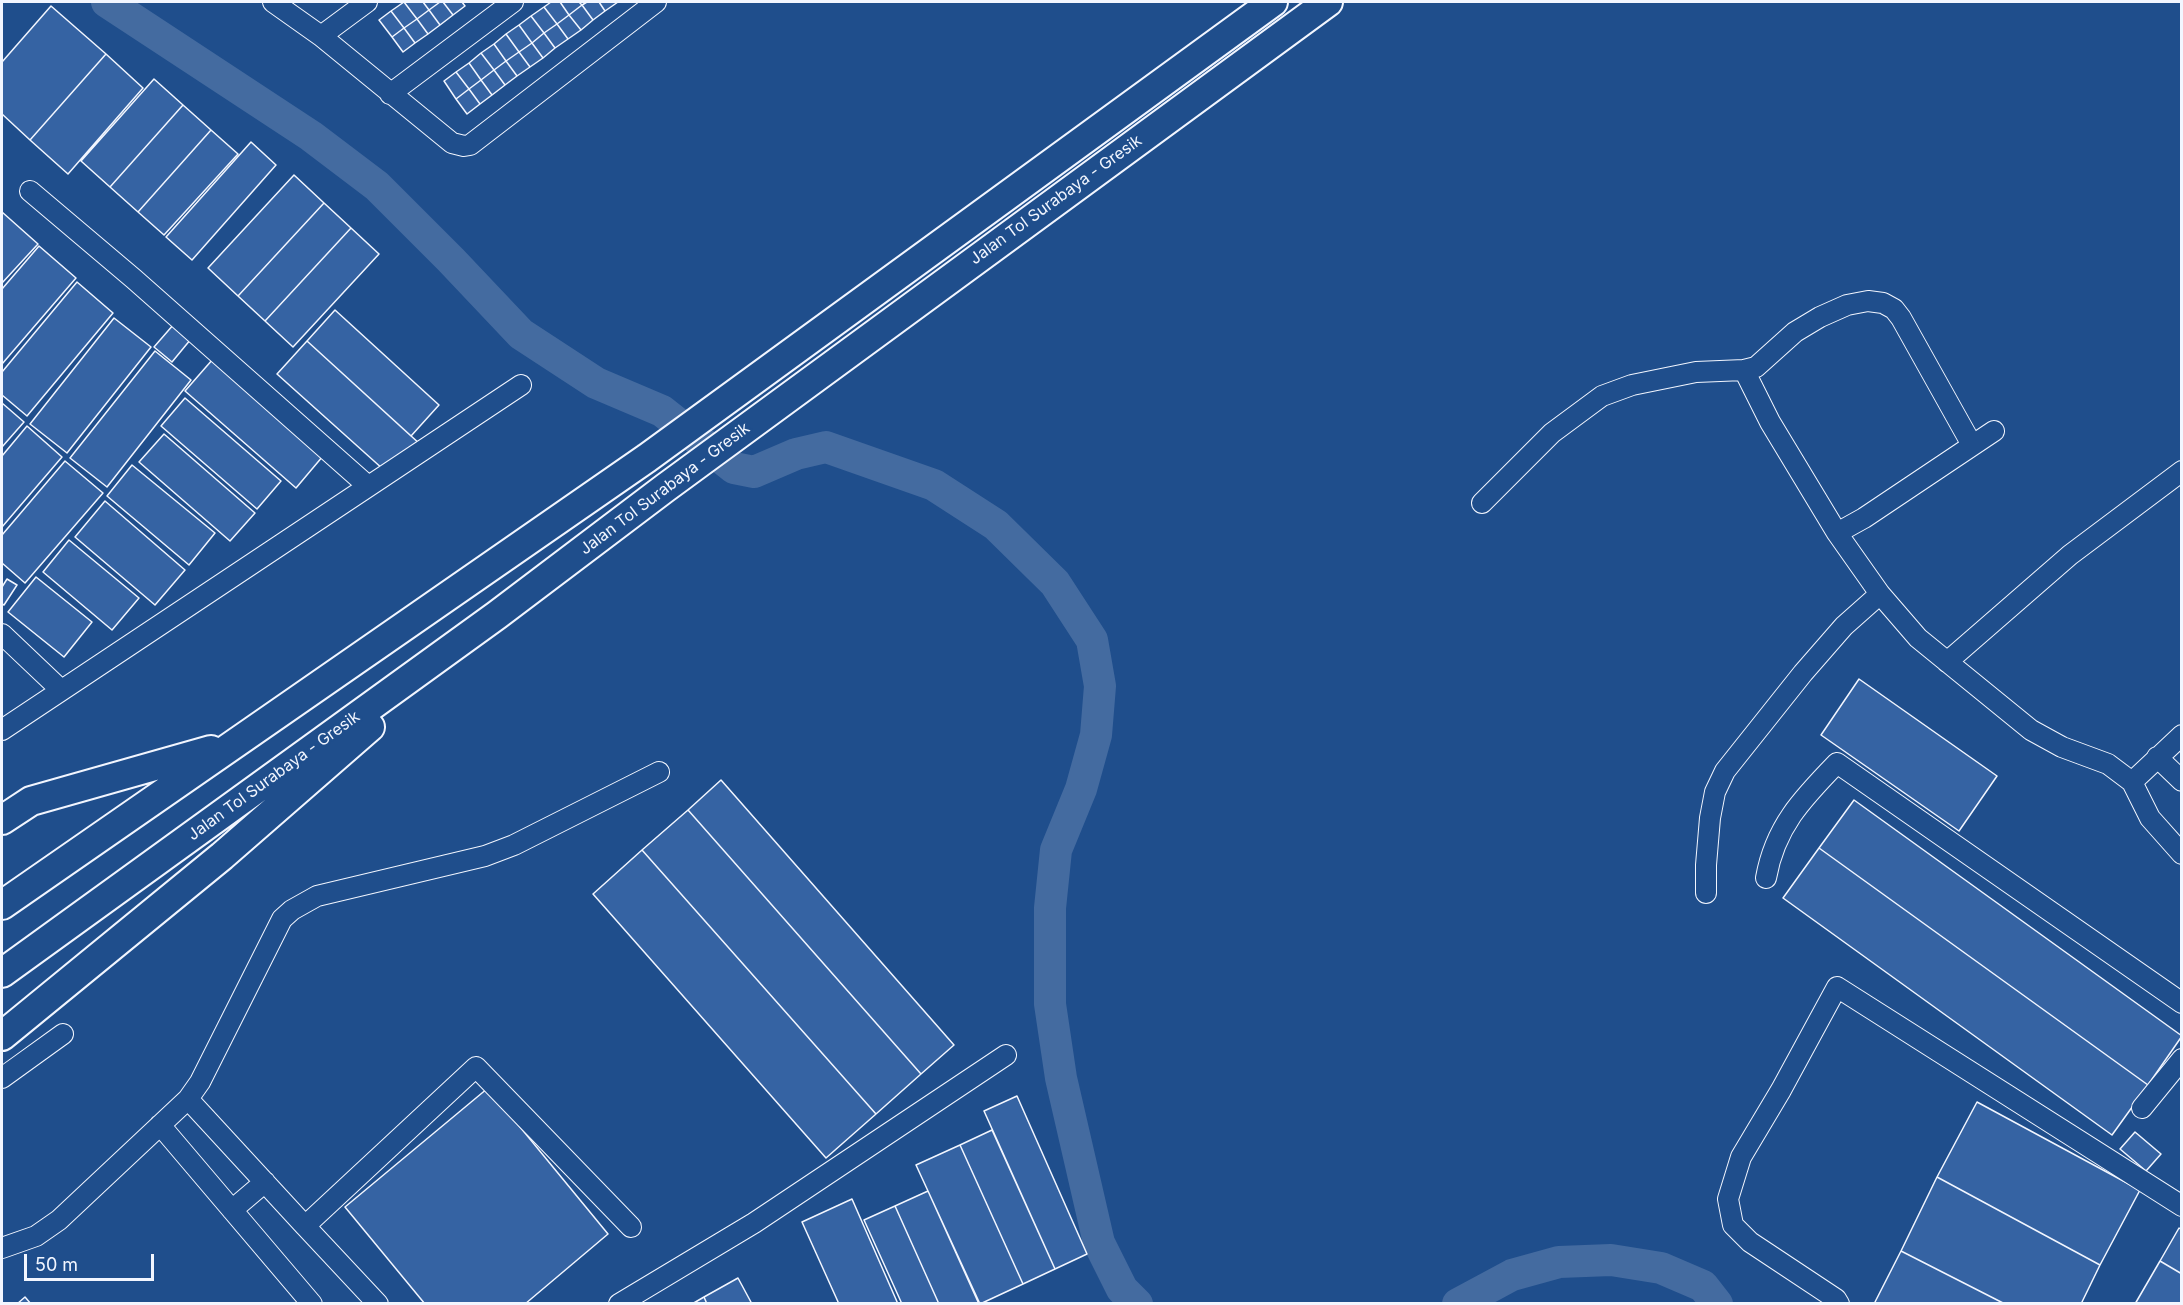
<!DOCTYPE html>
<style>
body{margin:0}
#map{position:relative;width:2183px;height:1305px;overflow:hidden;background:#1f4e8c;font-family:Inter,sans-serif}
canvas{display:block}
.frame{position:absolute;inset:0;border:3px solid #f2f6ff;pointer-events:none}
.scale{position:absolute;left:24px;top:1254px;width:130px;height:27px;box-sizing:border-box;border:3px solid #f2f6ff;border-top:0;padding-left:8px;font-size:18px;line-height:21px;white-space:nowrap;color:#f2f6ff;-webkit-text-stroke:4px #1f4e8c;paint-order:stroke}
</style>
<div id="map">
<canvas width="2183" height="1305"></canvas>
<div class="frame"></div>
<div class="scale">50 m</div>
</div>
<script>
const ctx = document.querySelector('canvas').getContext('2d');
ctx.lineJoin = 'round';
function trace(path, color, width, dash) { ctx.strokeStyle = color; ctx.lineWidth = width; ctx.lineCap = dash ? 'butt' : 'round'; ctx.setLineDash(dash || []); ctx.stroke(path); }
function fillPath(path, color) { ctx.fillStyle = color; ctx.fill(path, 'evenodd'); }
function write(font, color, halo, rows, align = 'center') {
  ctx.font = font + ' Inter,sans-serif'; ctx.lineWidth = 4.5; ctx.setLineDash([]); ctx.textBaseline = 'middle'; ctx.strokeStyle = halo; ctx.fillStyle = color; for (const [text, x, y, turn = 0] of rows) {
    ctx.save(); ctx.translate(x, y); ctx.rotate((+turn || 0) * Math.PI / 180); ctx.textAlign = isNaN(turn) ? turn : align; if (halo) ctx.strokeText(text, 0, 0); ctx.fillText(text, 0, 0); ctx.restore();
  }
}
const river = new Path2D(`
 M107 2 311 136 377 186 451 260 521 334 596 383 662 411 734 468 754 472 796 454 826 447 934 485 996 525 1055 583 1092 640 1100 686 1096 735 1081 789 1056 850 1050 908V1004L1061 1078 1099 1243 1122 1289 1137 1304
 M1458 1304 1512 1275 1559 1262 1611 1260 1661 1268 1703 1286 1717 1304`);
const building = new Path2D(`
 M404 2H423L429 10 417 19Z
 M404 2 417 19 404 28 391 11Z
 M423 2H440L429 10Z
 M440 2H443L453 15 440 25 429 10Z
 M443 2H462L465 6 453 15Z
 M551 2H560L569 15 557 24 544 7Z
 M560 2H579L582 5 569 15Z
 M587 2H599L605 11 593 20 582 5Z
 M599 2H618L605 11Z
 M582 5 593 20 581 30 569 15Z
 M51 6 106 54 30 140 2 114V62Z
 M544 7 557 24 544 33 531 16Z
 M429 10 440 25 428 34 417 19Z
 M391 11 404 28 392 37 379 20Z
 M569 15 581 30 568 39 557 24Z
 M531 16 544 33 532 43 519 25Z
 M417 19 428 34 415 43 404 28Z
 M557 24 568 39 555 48 544 33Z
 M519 25 532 43 519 52 506 34Z
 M404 28 415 43 403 52 392 37Z
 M544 33 555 48 543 58 532 43Z
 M506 34 519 52 506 61 494 44Z
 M532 43 543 58 530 67 519 52Z
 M494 44 506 61 494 70 481 53Z
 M519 52 530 67 517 76 506 61Z
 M481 53 494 70 481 80 469 63Z
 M106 54 143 88 68 174 30 140Z
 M506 61 517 76 505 85 494 70Z
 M469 63 481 80 469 89 456 72Z
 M494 70 505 85 492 95 481 80Z
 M456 72 469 89 456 99 444 81Z
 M154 79 183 105 110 187 81 161Z
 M481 80 492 95 480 104 469 89Z
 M469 89 480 104 467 114 456 99Z
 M183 105 211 130 138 212 110 187Z
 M211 130 238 154 164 235 138 212Z
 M251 142 276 165 192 260 166 237Z
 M294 175 324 203 238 296 208 268Z
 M324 203 351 228 265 321 238 296Z
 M2 212 38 244 2 283Z
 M351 228 379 254 293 347 265 321Z
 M39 246 76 278 2 364V289Z
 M77 282 113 313 27 416 2 395V372Z
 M335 310 439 405 411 436 307 341Z
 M114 318 151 347 67 453 30 424Z
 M174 324 191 339 172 362 154 347Z
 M307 341 421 445 384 470 277 374Z
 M155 351 191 380 107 487 70 458Z
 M213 359 323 456 296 488 185 391Z
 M185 398 281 481 257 509 161 426Z
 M2 403 24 422 2 447Z
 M27 426 62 457 2 527V456Z
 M164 434 255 513 230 541 139 462Z
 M65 461 103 493 25 583 2 563V535Z
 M132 465 215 533 189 565 107 496Z
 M105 501 185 570 155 605 75 537Z
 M69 540 139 598 112 630 43 572Z
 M36 577 92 622 64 657 8 612Z
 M7 579 17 585 4 605 2 604V587Z
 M1859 679 1997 776 1959 831 1821 735Z
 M721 780 954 1045 921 1074 688 810Z
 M1854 800 2182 1036 2148 1085 1819 848Z
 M688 810 921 1074 876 1114 642 850Z
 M1819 848 2148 1085 2112 1135 1783 898Z
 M642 850 876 1114 826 1158 593 894Z
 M488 1088 608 1234 525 1304H425L345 1207Z
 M1017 1096 1087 1254 1055 1269 984 1111Z
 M1977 1102 2140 1190 2100 1265 1937 1177Z
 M992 1130 1055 1269 1023 1284 960 1145Z
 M2135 1132 2161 1154 2146 1171 2120 1149Z
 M960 1145 1023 1284 980 1304 916 1165Z
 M1937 1177 2100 1265 2081 1304H2005L1901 1251Z
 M928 1191 979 1304H939L895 1206Z
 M852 1199 898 1304H839L802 1222Z
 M895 1206 939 1304H902L864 1220Z
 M2179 1228 2182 1230V1274L2160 1261Z
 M1901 1251 2005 1304H1874Z
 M2160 1261 2182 1274V1304H2135Z
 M738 1278 752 1304H707L704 1297Z
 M25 1297 31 1304H17Z
 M704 1297 707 1304H692Z`);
const minor = new Path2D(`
 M273 2 321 36 452 143 464 146 470 145 656 2
 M321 36 367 2
 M390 94 513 2
 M30 191 134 279 368 486
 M1744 370 1770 422 1837 533
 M1994 431 1864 518 1837 533 1880 594 1918 638 2031 730 2062 747 2108 764 2132 782 2150 818 2182 854
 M1482 503 1552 433 1602 396 1632 385 1696 372 1744 370 1756 367 1795 332 1820 317 1847 305 1868 301 1883 303 1894 309 1901 318 1972 445
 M2 634 61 690
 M1947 662 2070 555 2182 471
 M2 730 521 385
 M2157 757 2182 781
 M2132 782 2182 735
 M1766 878C1775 827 1802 799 1837 763L2182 1003
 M1706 893V865L1710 818 1715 792 1725 771 1803 673 1844 626 1880 594
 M2 1078 63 1034
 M188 1099 305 1226 476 1067 631 1227
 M2142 1108 2182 1059
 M160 1125 312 1304
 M232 1210 265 1182
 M305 1226 378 1304
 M2 1248 36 1236 59 1220 188 1099 200 1082 282 919 292 910 317 896 485 856 514 845 659 772
 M619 1304 754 1223 1006 1055
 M1839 1304 1836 1299 1750 1242 1733 1225 1728 1199 1741 1157 1781 1090 1837 987 2182 1206`);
const highway = new Path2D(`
 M2 820 31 801 211 750
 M2 905 647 458 1273 2
 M2 973 497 615 665 488 1328 2
 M2 1036 222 856 370 727`);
const streetNames = [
 ["Jalan Tol Surabaya - Gresik",1056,200,-36],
 ["Jalan Tol Surabaya - Gresik",665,489,-37],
 ["Jalan Tol Surabaya - Gresik",274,776,-36]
];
trace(river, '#446ba0', 32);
fillPath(building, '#3563a3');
trace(building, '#f2f6ff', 1.5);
trace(minor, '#f2f6ff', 22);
trace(highway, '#f2f6ff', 32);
trace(minor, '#1f4e8c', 20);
trace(highway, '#1f4e8c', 28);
write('16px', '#f2f6ff', '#1f4e8c', streetNames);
</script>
